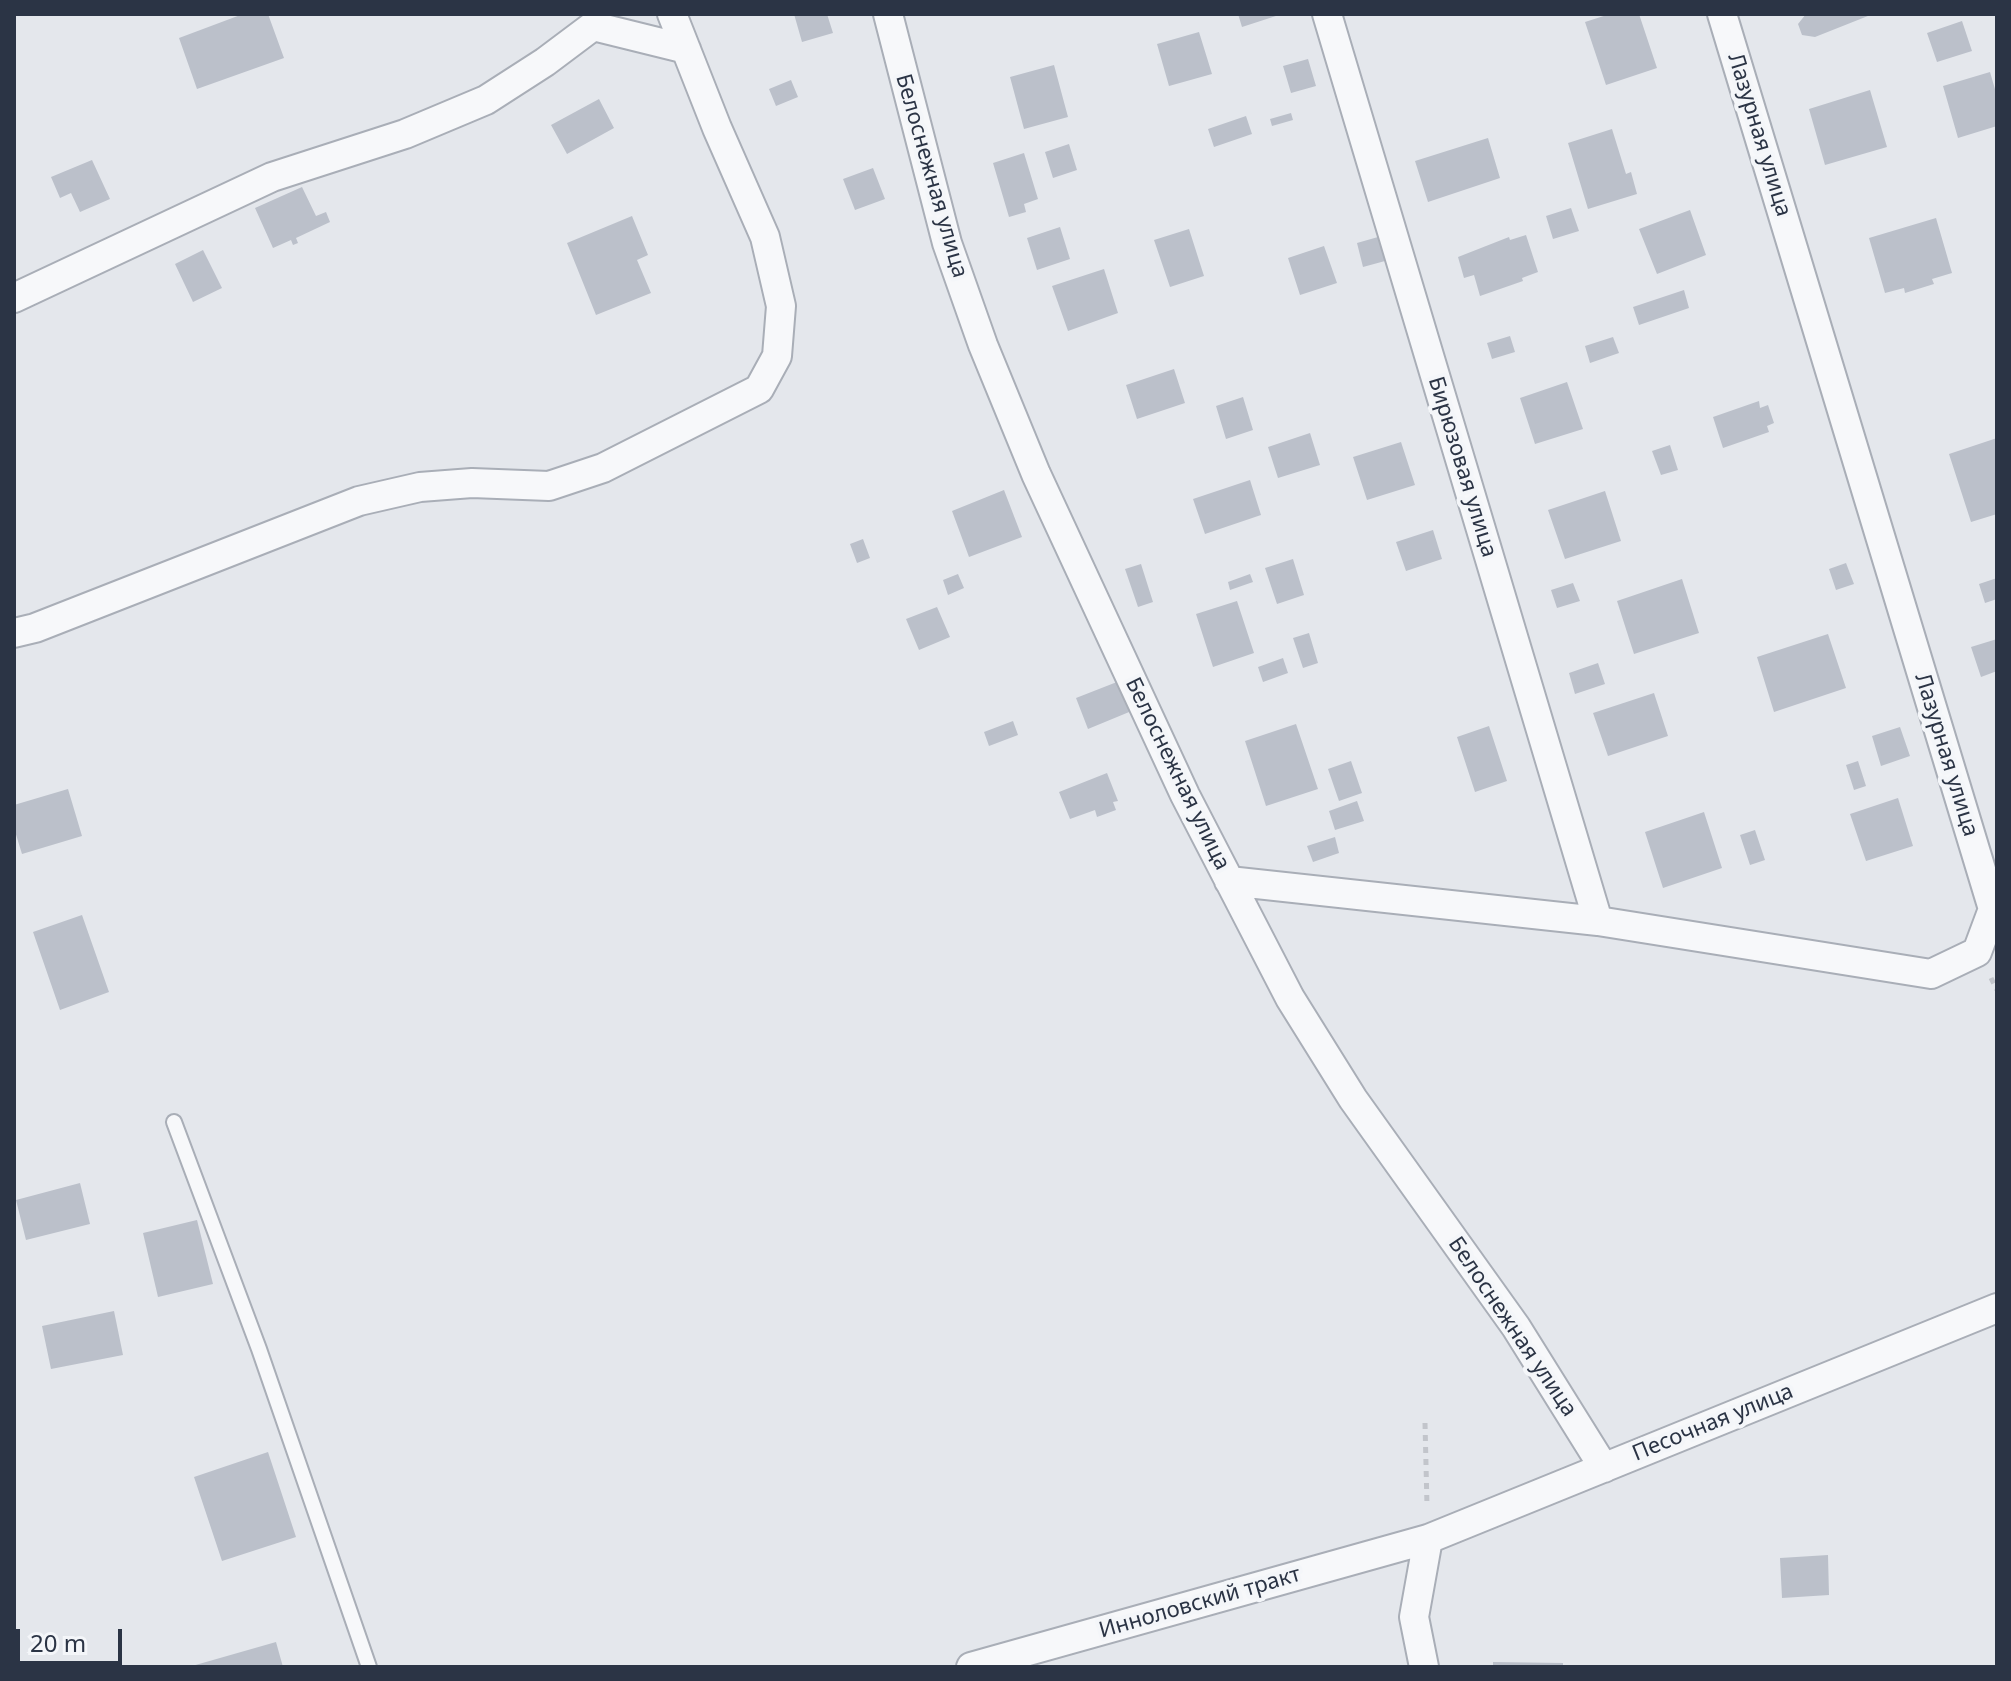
<!DOCTYPE html>
<meta charset="utf-8">
<style>
body{margin:0}
#map{position:relative;width:2011px;height:1681px;overflow:hidden;background:#e4e7ec;font-family:"Noto Sans",sans-serif}
canvas{display:block}
.frame{position:absolute;inset:0;border:16px solid #2b3445;pointer-events:none}
.scale{position:absolute;left:16px;top:1629px;width:106px;height:36px;box-sizing:border-box;border:4px solid #2b3445;border-top:0;padding-left:10px;font-size:24px;line-height:28px;white-space:nowrap;color:#2b3445;-webkit-text-stroke:6px #f4f6f9;paint-order:stroke}
</style>
<div id="map">
<canvas width="2011" height="1681"></canvas>
<div class="frame"></div>
<div class="scale">20 m</div>
</div>
<script>
const ctx = document.querySelector('canvas').getContext('2d');
ctx.lineJoin = 'round';
function fillPath(path, color) { ctx.fillStyle = color; ctx.fill(path, 'evenodd'); }
function trace(path, color, width, dash) { ctx.strokeStyle = color; ctx.lineWidth = width; ctx.lineCap = dash ? 'butt' : 'round'; ctx.setLineDash(dash || []); ctx.stroke(path); }
function write(font, color, halo, rows, align = 'center') {
  ctx.font = font + ' "Noto Sans",sans-serif'; ctx.lineWidth = 8; ctx.setLineDash([]); ctx.textBaseline = 'middle'; ctx.strokeStyle = halo; ctx.fillStyle = color; for (const [text, x, y, turn = 0] of rows) {
    ctx.save(); ctx.translate(x, y); ctx.rotate((+turn || 0) * Math.PI / 180); ctx.textAlign = isNaN(turn) ? turn : align; if (halo) ctx.strokeText(text, 0, 0); ctx.fillText(text, 0, 0); ctx.restore();
  }
}
const building = new Path2D(`
 M243 14H268L284 58 197 89 179 38Z
 M794 14H827L833 33 802 42Z
 M1238 14H1279V15L1242 27Z
 M1610 14H1639L1657 68 1606 85 1585 22Z
 M1806 14H1873L1815 37 1802 35 1798 24Z
 M1962 21 1972 51 1937 62 1927 33Z
 M1199 32 1212 74 1169 86 1157 44Z
 M1308 59 1316 86 1291 93 1283 66Z
 M1054 65 1068 117 1024 129 1010 77Z
 M1990 72 1997 96V126L1958 138 1943 86Z
 M791 80 798 97 776 106 769 89Z
 M1870 90 1887 147 1825 165 1809 109Z
 M599 99 614 128 567 154 551 125Z
 M1291 113 1293 120 1272 126 1270 119Z
 M1246 116 1252 134 1214 147 1208 129Z
 M1612 129 1626 174 1631 172 1637 194 1588 209 1568 143Z
 M1488 138 1500 178 1428 202 1415 161Z
 M1069 144 1077 170 1053 178 1045 152Z
 M1024 153 1038 199 1024 204 1026 212 1009 217 993 163Z
 M92 160 110 199 80 212 71 193 60 198 51 177Z
 M873 168 885 199 855 210 843 179Z
 M302 187 316 216 326 212 330 222 296 238 298 243 293 245 291 240 273 248 255 208Z
 M1571 208 1579 231 1553 239 1546 216Z
 M1690 210 1706 255 1657 274 1639 229Z
 M632 216 648 255 637 260 651 293 596 315 567 243Z
 M1936 218 1952 273 1932 279 1934 284 1905 293 1904 288 1885 293 1869 238Z
 M1060 227 1070 259 1037 270 1027 238Z
 M1189 229 1204 276 1170 287 1154 240Z
 M1526 235 1538 272 1522 278 1523 281 1480 296 1474 275 1464 278 1458 257 1509 237 1510 240Z
 M1378 237 1385 261 1363 267 1357 243Z
 M1324 246 1337 283 1300 295 1288 258Z
 M203 250 222 288 193 302 175 264Z
 M1104 269 1118 313 1068 331 1052 286Z
 M1684 290 1689 308 1639 325 1633 307Z
 M1510 336 1515 352 1492 359 1487 343Z
 M1613 337 1619 353 1590 363 1585 346Z
 M1174 369 1185 403 1137 419 1126 385Z
 M1567 382 1583 429 1535 444 1520 398Z
 M1243 397 1253 430 1226 439 1216 406Z
 M1759 401 1760 408 1768 405 1774 423 1767 426 1769 432 1723 448 1713 417Z
 M1310 433 1320 465 1278 478 1268 447Z
 M1997 438V514L1971 522 1949 454Z
 M1401 442 1415 485 1367 500 1353 457Z
 M1670 445 1678 470 1661 475 1652 451Z
 M1250 480 1261 515 1205 534 1193 499Z
 M1004 490 1022 537 969 557 952 511Z
 M1605 491 1621 541 1565 559 1548 510Z
 M1433 530 1442 559 1406 571 1396 542Z
 M863 539 870 558 857 563 850 544Z
 M1293 559 1304 595 1277 604 1265 568Z
 M1846 563 1854 584 1836 590 1829 569Z
 M1141 564 1153 602 1138 607 1125 569Z
 M958 574 964 588 948 595 943 580Z
 M1250 574 1253 582 1230 590 1228 582Z
 M1997 578V599L1985 603 1979 584Z
 M1682 579 1699 633 1634 654 1617 601Z
 M1573 583 1580 601 1557 608 1551 590Z
 M1237 601 1254 653 1213 667 1196 614Z
 M937 607 950 637 919 650 906 619Z
 M1309 633 1318 663 1303 668 1293 638Z
 M1828 634 1846 688 1774 712 1757 657Z
 M1997 639V671L1981 677 1971 647Z
 M1283 658 1288 673 1263 682 1258 667Z
 M1598 663 1605 684 1575 694 1569 673Z
 M1122 680 1134 710 1088 729 1076 698Z
 M1654 693 1668 736 1608 756 1593 713Z
 M1013 721 1018 735 989 746 984 732Z
 M1296 724 1318 789 1266 806 1245 741Z
 M1489 726 1507 781 1475 792 1457 737Z
 M1900 727 1910 756 1881 766 1872 736Z
 M1351 761 1362 793 1339 801 1328 769Z
 M1858 761 1866 786 1854 790 1846 765Z
 M1107 773 1118 801 1113 802 1116 810 1097 817 1095 810 1070 819 1059 792Z
 M68 789 82 836 22 854 14 828V805Z
 M1898 798 1913 846 1866 861 1850 814Z
 M1357 801 1364 821 1335 830 1329 811Z
 M1704 812 1722 868 1663 888 1645 832Z
 M1755 830 1765 860 1750 865 1740 835Z
 M1335 837 1339 853 1313 862 1307 846Z
 M82 915 109 992 60 1010 33 932Z
 M80 1183 90 1224 26 1240 16 1200Z
 M197 1220 213 1284 158 1297 143 1233Z
 M114 1311 123 1355 51 1369 42 1326Z
 M268 1452 296 1537 222 1561 194 1477Z
 M1828 1555 1829 1595 1782 1598 1780 1558Z
 M276 1642 283 1667H192V1666Z
 M1493 1662 1563 1663V1667H1493Z`);
const path = new Path2D(`
 M1991 978 1997 990
 M1425 1423 1427 1506`);
const lane = new Path2D(`
 M174 1122 259 1349 369 1667`);
const street = new Path2D(`
 M888 14 947 243 983 345 1036 474 1185 795 1290 998 1353 1099 1516 1327 1604 1468
 M1327 14 1598 921
 M14 298 272 177 405 134 486 100 545 62 593 26 686 49
 M14 633 35 628 359 501 420 487 472 483 549 486 603 468 759 389 777 356 781 306 765 237 717 128 672 14
 M1229 881 1598 921 1931 974 1977 952 1993 909 1722 14
 M971 1667 1428 1539 1997 1308
 M1424 1667 1414 1617 1428 1539`);
const streetNames = [
 ["Лазурная улица",1759,135,73],
 ["Белоснежная улица",931,176,74],
 ["Бирюзовая улица",1462,467,73],
 ["Лазурная улица",1946,755,73],
 ["Белоснежная улица",1177,774,64],
 ["Белоснежная улица",1512,1327,56],
 ["Песочная улица",1713,1423,-22],
 ["Инноловский тракт",1200,1603,-16]
];
fillPath(building, '#bbc0ca');
trace(lane, '#a9aeb7', 18);
trace(street, '#a9aeb7', 32);
trace(path, '#c2c5cb', 5, [6, 6]);
trace(lane, '#f7f8fa', 14);
trace(street, '#f7f8fa', 28);
write('22px', '#2b3445', '#f4f6f9', streetNames);
</script>
